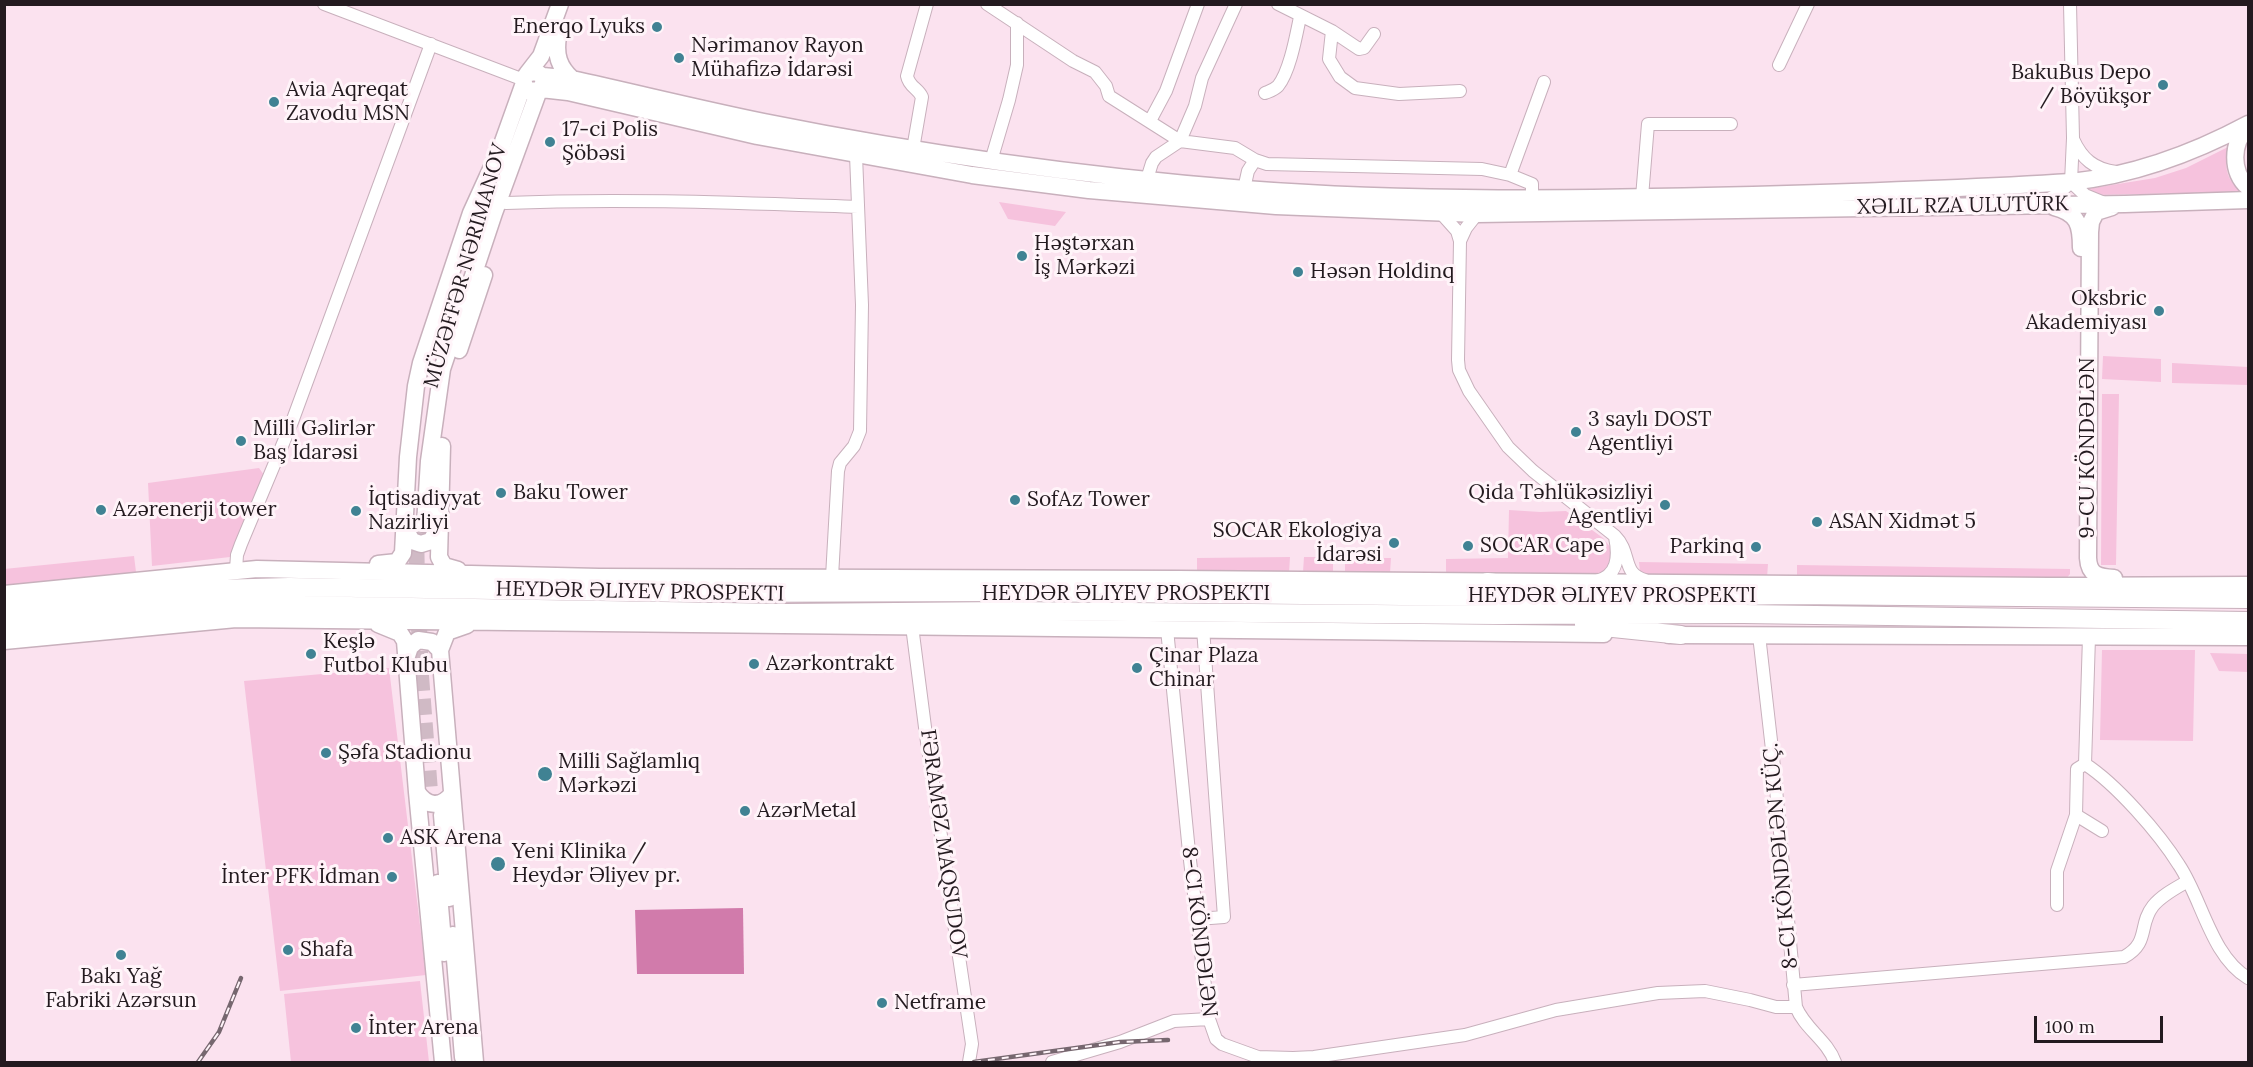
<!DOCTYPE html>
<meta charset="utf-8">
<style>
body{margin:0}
#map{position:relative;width:2253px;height:1067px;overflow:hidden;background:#fbe2ef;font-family:Lora,serif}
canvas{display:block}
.frame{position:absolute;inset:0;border:6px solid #231a1f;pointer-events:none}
.scale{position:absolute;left:2034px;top:1016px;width:129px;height:27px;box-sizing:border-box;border:3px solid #231a1f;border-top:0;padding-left:8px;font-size:18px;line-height:21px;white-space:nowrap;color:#231a1f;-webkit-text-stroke:4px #fff4f9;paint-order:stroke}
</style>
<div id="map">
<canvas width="2253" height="1067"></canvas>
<div class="frame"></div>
<div class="scale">100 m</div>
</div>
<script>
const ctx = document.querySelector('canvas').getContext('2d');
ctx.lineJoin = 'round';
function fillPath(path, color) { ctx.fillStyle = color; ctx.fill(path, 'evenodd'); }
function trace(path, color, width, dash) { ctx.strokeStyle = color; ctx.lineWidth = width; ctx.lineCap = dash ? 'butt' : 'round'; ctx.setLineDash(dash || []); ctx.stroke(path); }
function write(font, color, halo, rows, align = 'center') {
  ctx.font = font + ' Lora,serif'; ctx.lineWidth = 6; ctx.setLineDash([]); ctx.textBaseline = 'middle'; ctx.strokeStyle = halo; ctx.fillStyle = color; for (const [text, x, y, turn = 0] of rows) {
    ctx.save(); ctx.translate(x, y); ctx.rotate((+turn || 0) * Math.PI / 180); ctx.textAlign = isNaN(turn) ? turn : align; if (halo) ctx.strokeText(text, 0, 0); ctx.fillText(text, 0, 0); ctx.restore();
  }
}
const green = new Path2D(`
 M2228 147C2225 170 2225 175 2240 192L2093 195 2087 189 2155 178 2186 168Z
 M999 202 1066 212 1055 226 1008 219Z
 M2103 356 2161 359V382L2102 379Z
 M2172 363 2248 367V385L2172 383Z
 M2102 394H2119L2116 565H2101Z
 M259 468 264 475 230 557 152 566 148 483Z
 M1509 510 1540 512 1566 511 1603 538 1611 548C1610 563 1609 569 1596 576L1446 572V559L1508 558Z
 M134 556 136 572 5 587 4 569Z
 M1290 557 1289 573 1197 571V558Z
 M1304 557H1333V573L1303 572Z
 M1345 558H1391L1390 573 1345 572Z
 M1639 562 1768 564 1767 578 1651 577 1640 572Z
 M1797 565 2070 569V574L2065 580 1797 578Z
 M2102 650H2195L2193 741 2100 740Z
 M2210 653 2248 654V672L2219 671Z
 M389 668 426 975 280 991 244 681Z
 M420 981 429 1062H291L284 994Z`);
const water = new Path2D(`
 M743 908 744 974H637L635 910Z`);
const majorTunnel = new Path2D(`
 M416 524 417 586
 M419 627 421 676 432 817`);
const minor = new Path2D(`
 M324 4 524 80
 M987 4 1073 61 1095 72 1106 86 1109 96 1180 141 1235 148 1255 160 1267 164 1482 169 1510 175
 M1278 4 1332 31 1359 49 1364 48 1374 34
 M1332 31 1329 59 1340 77 1355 88 1399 94 1460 91
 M1779 65 1808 4
 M1265 93C1270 91 1274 90 1278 86 1290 71 1296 36 1300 17
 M1150 121 1166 91 1198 4
 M2073 139C2082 159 2094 169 2116 172
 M913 149 922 97C918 88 909 87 907 76L927 4
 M991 161 1009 100 1017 65V23
 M1147 179 1152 163 1156 157 1180 141 1195 106 1202 78 1236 4
 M2071 182 2085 195 2102 202
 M1244 189 1248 171 1255 160
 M1642 197 1648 124H1731
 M1532 198V184L1510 175 1544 82
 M506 203C623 198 740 203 858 207
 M2041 203 2058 194 2071 182 2073 138 2070 4
 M1440 212 1457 231 1460 241 1458 360 1459 370 1469 391 1508 447 1533 471 1615 536C1632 553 1621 573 1645 580
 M1460 241 1466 228 1477 214
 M236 570 237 555 241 544 292 422 431 44
 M832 577 838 471 840 463 854 446 860 431 862 305 856 155
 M1596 581C1618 576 1619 556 1615 537
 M912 626 926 735 972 1044 969 1062
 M1167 629 1189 852 1209 1019 1216 1039 1222 1044 1258 1057 1293 1058 1314 1057 1465 1035 1556 1010 1658 993 1705 991 1750 1000 1776 1007H1796
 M1759 635 1774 767 1796 1007C1805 1029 1827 1040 1835 1062
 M2089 637 2085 764C2116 784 2159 833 2179 865 2202 899 2211 956 2248 978
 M2076 815 2102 831
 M2057 905V871L2076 815 2077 769 2085 764
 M1197 919 1224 917 1203 628
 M1793 985 2124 957C2150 943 2138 925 2153 906 2162 895 2176 888 2188 881
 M1052 1062 1120 1042 1174 1021 1209 1019`);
const major = new Path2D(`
 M558 37C555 55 559 67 572 79
 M527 74 541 56 560 4
 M543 76 572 79C636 93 700 109 764 122 923 154 1084 176 1245 189 1414 202 1583 199 1753 195 1859 192 1965 189 2071 182 2135 175 2192 154 2248 124
 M541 89 568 92 757 136 972 175 1089 190 1276 206 1477 214 2125 204 2248 200
 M2248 127C2231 143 2231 172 2248 187
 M495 164 524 83
 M2054 207C2078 213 2081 225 2081 248
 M2112 207 2096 212 2091 222 2090 232 2088 558C2089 575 2098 577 2114 578
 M459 350 484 275
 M442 446 439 557 444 566 458 570
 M425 524 429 461 442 369 494 213 539 90C549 80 540 68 527 74 522 80 523 86 529 91L539 90
 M404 527 412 541 421 544 431 541 438 528
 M378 564 397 562 403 553 408 457 416 386 421 363 471 213 497 156
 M4 594 257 569 599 577 1178 579 2048 586 2248 585
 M378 624 400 633 405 641 417 792 443 1062
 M467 625 447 632 440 650 475 1062
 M1669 635 2248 637
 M4 641 236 619 1604 634
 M407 656 410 647 418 640 432 642 440 650
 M417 792C427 807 441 808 452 794
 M442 815 449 898
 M438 883 444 953
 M453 935 463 1057 466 1062`);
const highway = new Path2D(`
 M1487 582 1526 587
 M4 609 182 590 289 587 698 593 1007 592 1599 598 1791 595 2248 599
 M1584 625 1681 635
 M4 626 183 608 287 605 786 613 1006 611 1496 615 1743 614 2248 621`);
const rail = new Path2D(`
 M198 1062 219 1032 241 978
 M974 1062 1120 1042 1168 1040`);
const markers = [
 [657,27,6,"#408293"],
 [679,58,6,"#408293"],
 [2163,85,6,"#408293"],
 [274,102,6,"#408293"],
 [550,142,6,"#408293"],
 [1022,256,6,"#408293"],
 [1298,272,6,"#408293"],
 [2159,311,6,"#408293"],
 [1576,432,6,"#408293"],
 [241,441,6,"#408293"],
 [501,493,6,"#408293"],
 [1015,500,6,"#408293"],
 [1665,505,6,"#408293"],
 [101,510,6,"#408293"],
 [356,511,6,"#408293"],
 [1817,522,6,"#408293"],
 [1394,543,6,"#408293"],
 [1468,546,6,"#408293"],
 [1756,547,6,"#408293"],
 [311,654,6,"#408293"],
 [754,664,6,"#408293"],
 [1137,668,6,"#408293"],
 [326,753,6,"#408293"],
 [545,774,8,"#408293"],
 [745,811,6,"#408293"],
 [388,838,6,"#408293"],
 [498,864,8,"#408293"],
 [392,877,6,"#408293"],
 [288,950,6,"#408293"],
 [121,955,6,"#408293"],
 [882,1003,6,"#408293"],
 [356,1028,6,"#408293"]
];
const poiNames = [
 ["Enerqo Lyuks",645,27,"right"],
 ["Nərimanov Rayon",691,46],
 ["Mühafizə İdarəsi",691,70],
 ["BakuBus Depo",2151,73,"right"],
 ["/ Böyükşor",2151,97,"right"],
 ["Avia Aqreqat",286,90],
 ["Zavodu MSN",286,114],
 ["17-ci Polis",562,130],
 ["Şöbəsi",562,154],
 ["Həştərxan",1034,244],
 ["İş Mərkəzi",1034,268],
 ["Həsən Holdinq",1310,272],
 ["Oksbric",2147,299,"right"],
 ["Akademiyası",2147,323,"right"],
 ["3 saylı DOST",1588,420],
 ["Agentliyi",1588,444],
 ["Milli Gəlirlər",253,429],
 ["Baş İdarəsi",253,453],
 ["Baku Tower",513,493],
 ["Qida Təhlükəsizliyi",1653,493,"right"],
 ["Agentliyi",1653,517,"right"],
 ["İqtisadiyyat",368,499],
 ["Nazirliyi",368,523],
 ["SofAz Tower",1027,500],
 ["Azərenerji tower",113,510],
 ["ASAN Xidmət 5",1829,522],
 ["SOCAR Ekologiya",1382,531,"right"],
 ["İdarəsi",1382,555,"right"],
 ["SOCAR Cape",1480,546],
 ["Parkinq",1744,547,"right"],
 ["Keşlə",323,642],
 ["Futbol Klubu",323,666],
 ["Çinar Plaza",1149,656],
 ["Chinar",1149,680],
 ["Azərkontrakt",766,664],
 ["Şəfa Stadionu",338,753],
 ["Milli Sağlamlıq",558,762],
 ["Mərkəzi",558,786],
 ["AzərMetal",757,811],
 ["ASK Arena",400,838],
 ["Yeni Klinika /",512,852],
 ["Heydər Əliyev pr.",512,876],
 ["İnter PFK İdman",380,877,"right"],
 ["Shafa",300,950],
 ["Bakı Yağ",121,977,"center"],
 ["Fabriki Azərsun",121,1001,"center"],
 ["Netframe",894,1003],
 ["İnter Arena",368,1028]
];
const streetNames = [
 ["XƏLIL RZA ULUTÜRK",1963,206,-1],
 ["MÜZƏFFƏR NƏRIMANOV",466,266,-74],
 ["9-CU KÖNDƏLƏN",2088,448,-90],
 ["HEYDƏR ƏLIYEV PROSPEKTI",640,592,1],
 ["HEYDƏR ƏLIYEV PROSPEKTI",1126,594],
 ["HEYDƏR ƏLIYEV PROSPEKTI",1612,596],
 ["FƏRAMƏZ MAQSUDOV",943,844,82],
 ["8-CI KÖNDƏLƏN KÜÇ.",1781,856,-95],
 ["8-CI KÖNDƏLƏN",1199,932,83]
];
fillPath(green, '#f6c2dd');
fillPath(water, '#d17bab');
trace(majorTunnel, '#d0bac5', 16, [16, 8]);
trace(minor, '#c8b0bc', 14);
trace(major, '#c8b0bc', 19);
trace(highway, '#c8b0bc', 20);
trace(minor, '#fff', 12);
trace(major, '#fff', 16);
trace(highway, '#fff', 18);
trace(rail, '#76676f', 4.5);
trace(rail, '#fff4f9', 2, [7]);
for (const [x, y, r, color] of markers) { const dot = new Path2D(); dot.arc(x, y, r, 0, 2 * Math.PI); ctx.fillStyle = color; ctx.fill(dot); trace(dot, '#fff4f9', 2); }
write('21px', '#231a1f', '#fff4f9', poiNames, 'left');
write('21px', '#231a1f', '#fff4f9', streetNames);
</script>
